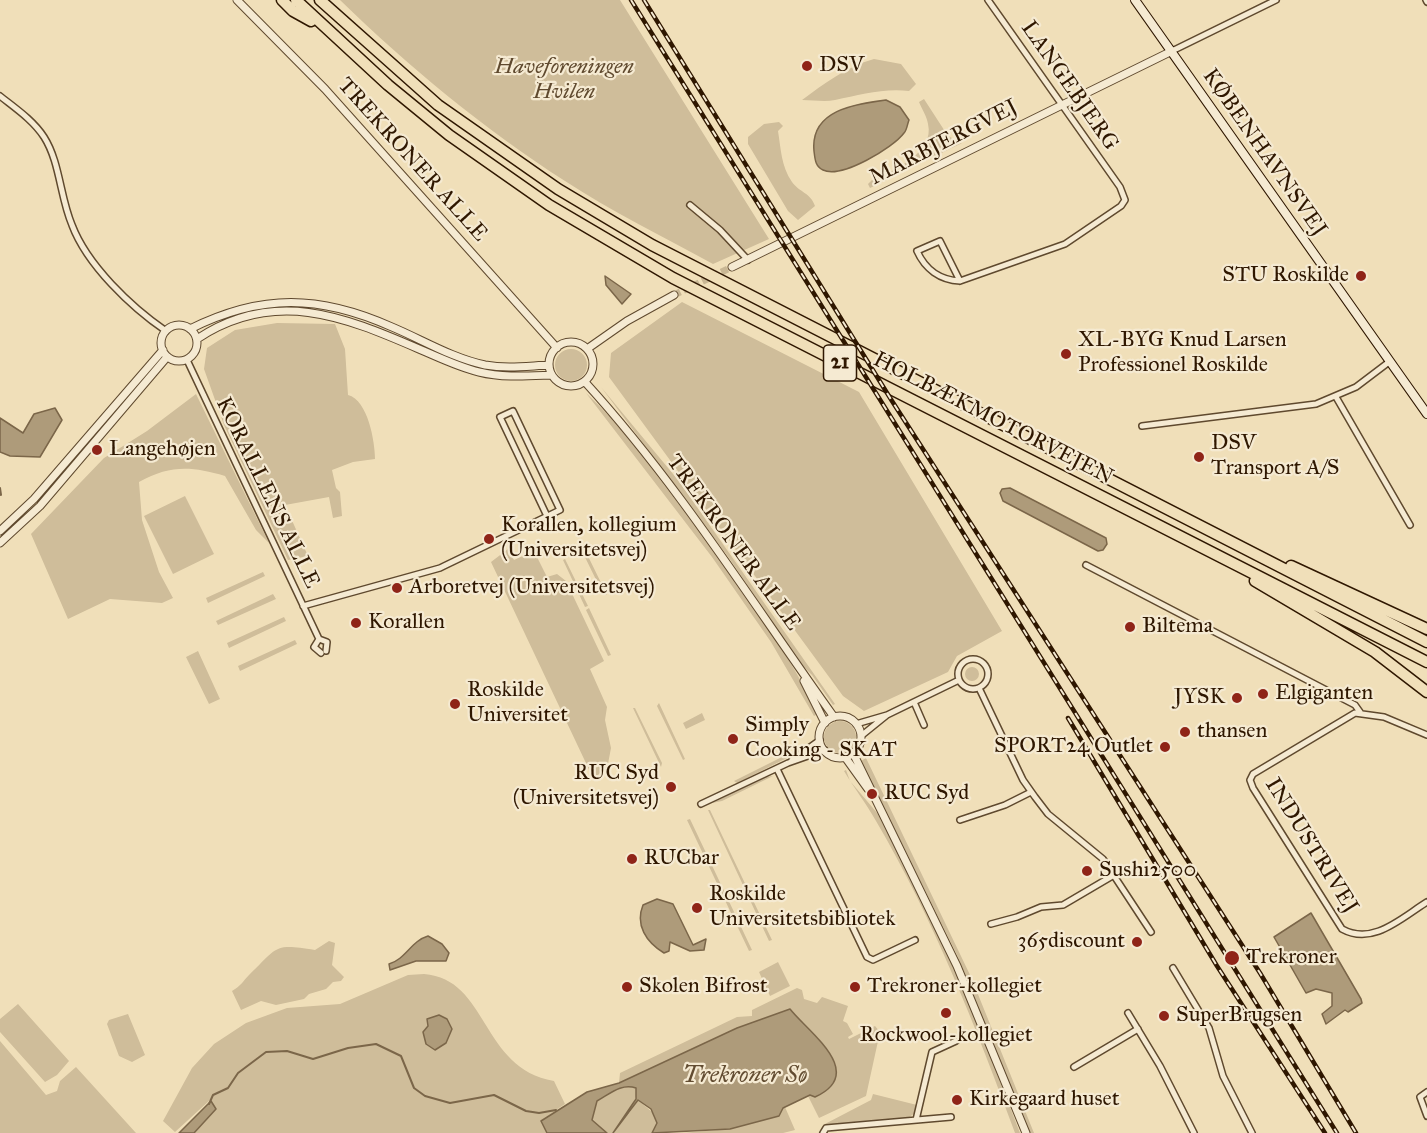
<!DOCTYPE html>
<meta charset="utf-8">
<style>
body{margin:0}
canvas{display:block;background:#f0dfb9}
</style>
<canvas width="1427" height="1133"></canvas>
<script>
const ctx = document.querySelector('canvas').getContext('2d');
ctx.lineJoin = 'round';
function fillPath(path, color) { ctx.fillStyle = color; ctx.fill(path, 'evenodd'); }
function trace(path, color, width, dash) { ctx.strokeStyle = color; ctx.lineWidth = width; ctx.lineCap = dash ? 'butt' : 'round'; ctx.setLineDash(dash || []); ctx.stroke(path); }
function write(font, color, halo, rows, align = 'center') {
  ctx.font = font + ' "IM FELL Great Primer",serif'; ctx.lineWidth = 4.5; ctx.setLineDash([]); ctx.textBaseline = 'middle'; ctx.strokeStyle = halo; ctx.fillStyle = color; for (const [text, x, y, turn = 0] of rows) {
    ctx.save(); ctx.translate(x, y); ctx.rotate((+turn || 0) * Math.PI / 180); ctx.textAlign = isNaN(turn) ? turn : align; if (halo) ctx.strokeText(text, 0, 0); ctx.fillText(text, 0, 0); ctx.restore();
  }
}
const green = new Path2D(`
 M340 0H620L769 239 713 264C664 237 612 212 565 181 484 129 409 67 340 0Z
 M874 59 901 64 916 84 909 91C883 88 860 95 835 100 825 102 813 100 802 100 825 83 846 67 874 59Z
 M924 99 948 136 962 143 870 188 868 184 872 180C893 171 935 153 928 124 927 117 922 109 919 102Z
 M779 122 783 126 778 131C781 149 781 166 792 182 799 192 811 193 815 206L798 220 788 211 748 144V137L764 124Z
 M682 302 859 392 1002 631 957 656 948 672 864 711 843 696 609 377 611 353Z
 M277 323 335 324 345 349 348 395C368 400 375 442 375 459L353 462 332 470 336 488 340 492 342 516 333 518 329 497 285 505 308 556 288 560 224 425 204 369 207 348 235 330Z
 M555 365a16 16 0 1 1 32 0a16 16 0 1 1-32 0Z
 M601 387 678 480 835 704 833 705 812 675 800 663 729 558Z
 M586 393C618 422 644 459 671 494 721 559 783 640 818 714L814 716 771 642 712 557Z
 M196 394 269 543 256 530 225 476C191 466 170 465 139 482L142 520 159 572 173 598 162 603 110 599 68 619 31 534 104 458 147 431Z
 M185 496 214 554 173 574 144 516Z
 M508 549 514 560 534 551 547 577 557 574 566 581 604 661 590 669 607 707 605 720 611 748 607 769 593 778 491 562Z
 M585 550 607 595 603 594 582 551Z
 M565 559 588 606 585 607 563 560Z
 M263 572 265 576 208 603 206 598Z
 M273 594 276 599 218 625 216 621Z
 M589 608 611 655 608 656 586 610Z
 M284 617 286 621 229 648 227 643Z
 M295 640 297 644 240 671 238 666Z
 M198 651 219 697 220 699 209 704 186 657Z
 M965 674a7 7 0 1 1 14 0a7 7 0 1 1-14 0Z
 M659 703 685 759 683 760 657 706Z
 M633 708H635L662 763 661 767Z
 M702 713 705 720 686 729 683 723Z
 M824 737a16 16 0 1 1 32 0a16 16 0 1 1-32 0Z
 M808 744 789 757 737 783 734 781Z
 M866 758 971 977 1034 1133H1029L958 957 861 761Z
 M846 770 850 781 878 814 929 914 974 1014 1020 1133H1015C976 1027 933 918 876 821 866 803 854 788 844 771Z
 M773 776 722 801 712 803 766 777Z
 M708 810H710L772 940 769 941Z
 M690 819 752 950 749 951 687 820Z
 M329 941 335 943 332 965 344 977 341 981 333 982 326 989 309 994 304 999 276 1005 261 1001 241 1010 232 991C241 986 243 981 249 975 278 947 273 943 315 950Z
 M778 962 790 986 770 996 759 972Z
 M424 974C489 979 480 1068 554 1081L565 1104 556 1110 546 1127 547 1133H194L216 1109 210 1100 175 1132 163 1121 192 1068 214 1044 246 1023 287 1008 340 1004 408 975Z
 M797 988 802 990 804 999 817 1003 822 997 848 1006 843 1021 847 1023 853 1034 848 1037 849 1039 875 1026 880 1032 866 1096 819 1118 808 1096 832 1084C845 1054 807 1030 790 1009L737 1028 619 1083 620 1073 737 1017 752 1016V1010Z
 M18 1004 69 1061 57 1075 45 1082 0 1032V1019Z
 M128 1014 145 1055 132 1062 119 1056 107 1024 109 1020Z
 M0 1041 46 1095 57 1091 60 1081 76 1067 136 1133H0Z
 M629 1086 636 1088 638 1092 628 1115 638 1100C647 1109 666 1117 652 1133H605L592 1120C593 1115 591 1109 594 1106 599 1095 619 1087 629 1086Z
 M873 1094 917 1105 915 1113 908 1118 823 1125 871 1100Z
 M785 1107 795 1130 783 1133H681L730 1129Z`);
const water = new Path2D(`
 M886 100 900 107 909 120C907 125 907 130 904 133 893 148 841 179 823 170 815 166 815 159 814 151 810 110 855 104 886 100Z
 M605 276 631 294 622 304 606 285Z
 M55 408 62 420 40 457 10 456 0 452V418L23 433 34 414Z
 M1010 488 1106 538 1107 544 1103 550 1098 551 1003 501 1000 493 1002 489Z
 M657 899 673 904 693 945 706 939 704 950 690 951 670 942 669 951 664 953C646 942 635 925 643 905Z
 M1311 913 1361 999 1362 1003 1348 1012 1345 1010 1326 1024 1322 1014 1332 1006V993L1316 989 1306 993 1274 937Z
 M428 936 442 944 449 953 446 961H416L390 970 389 964C406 959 411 941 428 936Z
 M790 1009C808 1032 868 1073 815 1097L810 1095 783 1108 779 1116 730 1129 652 1133 657 1123 651 1109 638 1100 613 1133 636 1099V1088C621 1083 610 1094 597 1101L592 1120 607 1133H547L541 1121 587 1092 619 1083 737 1028Z
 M439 1015 447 1019 452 1029 446 1043 435 1050 426 1044 423 1032 428 1026 427 1019Z
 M211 1101 216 1109 194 1133H179Z`);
const stream = new Path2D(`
 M0 488 1 495
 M209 1104 213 1095 228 1088 238 1073 266 1052 287 1051 313 1059 348 1048 376 1044 401 1056 414 1088 425 1096 450 1103 494 1095 526 1111 539 1113 556 1110`);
const tertiaryTunnel = new Path2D(`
 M674 295 732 267`);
const minor = new Path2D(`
 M1426 0 1427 2
 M1172 51 1276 0
 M0 96C15 108 33 120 44 137 60 162 60 197 72 225 87 265 131 307 166 331
 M690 205 720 230 748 260
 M960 281 940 241 917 251C925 269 940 280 960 281L1065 244 1121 206 1125 200 1120 187 988 0
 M187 360 319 639
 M1336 397 1410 525
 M1142 426 1316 404 1356 387 1389 362
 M1086 565 1355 705 1360 712
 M303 606 440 568 444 566 560 510 513 411 500 417 547 516
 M321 653 314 647 319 639 327 642 326 651
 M958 674a15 15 0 1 1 30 0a15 15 0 1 1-30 0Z
 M979 688 1023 780 1035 797 1048 814 1103 859 1151 932
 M914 702 924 725
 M856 724 887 715
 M1427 735 1384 717 1355 713 1253 774 1250 780 1253 788 1342 929C1373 946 1401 918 1427 902
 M861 736 887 715 959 680
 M792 760 820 740
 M777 769 867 957 873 960 915 940
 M701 804 788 763 825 750
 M960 820 1005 805 1031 792
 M991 924 1017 917 1041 907 1063 905 1114 875
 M1173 968 1209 1028 1223 1076 1252 1133
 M1128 1013 1160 1066 1194 1133
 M1074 1067 1138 1029
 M1427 1092 1420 1097 1427 1116
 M916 1120 932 1052 956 1041
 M823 1133 826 1128 951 1117`);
const tertiary = new Path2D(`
 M237 0 325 89 557 348
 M732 267 1172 51
 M161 343a18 18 0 1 1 36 0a18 18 0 1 1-36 0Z
 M190 329C262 293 320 295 392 327 423 340 452 358 485 365 507 369 527 366 549 365
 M197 339C274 288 343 316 419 349 438 357 458 367 479 372 503 378 527 376 552 375
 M549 364a22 22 0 1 1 44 0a22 22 0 1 1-44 0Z
 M587 349 627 321 674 295
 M585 382C679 485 753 604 834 717
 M0 531 34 499 163 350
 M0 543 40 506 167 357
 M804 681 825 723
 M819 737a21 21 0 1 1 42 0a21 21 0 1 1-42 0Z
 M853 753 957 966 1026 1133
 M845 757 868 789`);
const secondary = new Path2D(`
 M1135 0 1427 414`);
const motorway = new Path2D(`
 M282 0 293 11 311 21
 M296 0 388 85 449 135 549 205 673 278 1427 662
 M320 0 438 105 558 189 652 245 1427 642
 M1291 566 1427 629
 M1255 581 1375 652 1427 692`);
const rail = new Path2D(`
 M631 0 1337 1133
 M644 0 892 401 1260 973 1356 1133
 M1068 718 1217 966 1325 1133`);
const markers = [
 [807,66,6,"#8f2418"],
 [1361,276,6,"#8f2418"],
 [1066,354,6,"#8f2418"],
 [97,450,6,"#8f2418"],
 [1199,457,6,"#8f2418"],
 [489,539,6,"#8f2418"],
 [397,588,6,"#8f2418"],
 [356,623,6,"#8f2418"],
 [1130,627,6,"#8f2418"],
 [1263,694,6,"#8f2418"],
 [1237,698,6,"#8f2418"],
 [455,704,6,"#8f2418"],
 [1185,732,6,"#8f2418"],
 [733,739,6,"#8f2418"],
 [1165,747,6,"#8f2418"],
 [671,787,6,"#8f2418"],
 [872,794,6,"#8f2418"],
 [632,859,6,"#8f2418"],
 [1087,871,6,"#8f2418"],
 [697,908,6,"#8f2418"],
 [1137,942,6,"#8f2418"],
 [1232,958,8,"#8f2418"],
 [627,987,6,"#8f2418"],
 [855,987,6,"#8f2418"],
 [946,1013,6,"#8f2418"],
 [1164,1016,6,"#8f2418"],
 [957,1100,6,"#8f2418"]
];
const shields = [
 [840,363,33]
];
const shieldNames = [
 ["21",840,363]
];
const poiNames = [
 ["DSV",819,66],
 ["STU Roskilde",1349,276,"right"],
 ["XL-BYG Knud Larsen",1078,341],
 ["Professionel Roskilde",1078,366],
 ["DSV",1211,444],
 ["Transport A/S",1211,469],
 ["Langehøjen",109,450],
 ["Korallen, kollegium",501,526],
 ["(Universitetsvej)",501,551],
 ["Arboretvej (Universitetsvej)",409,588],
 ["Korallen",368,623],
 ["Biltema",1142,627],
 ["Roskilde",467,691],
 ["Universitet",467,716],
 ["Elgiganten",1275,694],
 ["JYSK",1225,698,"right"],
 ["Simply",745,726],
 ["Cooking - SKAT",745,751],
 ["thansen",1197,732],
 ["SPORT24 Outlet",1153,747,"right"],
 ["RUC Syd",659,774,"right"],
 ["(Universitetsvej)",659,799,"right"],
 ["RUC Syd",884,794],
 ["RUCbar",644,859],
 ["Sushi2500",1099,871],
 ["Roskilde",709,895],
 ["Universitetsbibliotek",709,920],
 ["365discount",1125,942,"right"],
 ["Trekroner",1246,958],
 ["Skolen Bifrost",639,987],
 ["Trekroner-kollegiet",867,987],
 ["SuperBrugsen",1176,1016],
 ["Rockwool-kollegiet",946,1036,"center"],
 ["Kirkegaard huset",969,1100]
];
const parkNames = [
 ["Haveforeningen",564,68],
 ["Hvilen",564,93]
];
const streetNames = [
 ["LANGEBJERG",1069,86,55],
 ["MARBJERGVEJ",944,143,-27],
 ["KØBENHAVNSVEJ",1264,153,55],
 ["TREKRONER ALLE",412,160,48],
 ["HOLBÆKMOTORVEJEN",993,419,27],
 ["KORALLENS ALLE",267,493,64],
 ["TREKRONER ALLE",733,543,54],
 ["INDUSTRIVEJ",1311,846,58]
];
const waterNames = [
 ["Trekroner Sø",745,1076]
];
fillPath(green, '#cfbd9a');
fillPath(water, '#ae9b7a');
trace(water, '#7b6649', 1.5);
trace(stream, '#7b6649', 2);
trace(tertiaryTunnel, '#c9b794', 7, [7, 3.5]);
trace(minor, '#5f492e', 8);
trace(tertiary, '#5f492e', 9);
trace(secondary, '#2f1700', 10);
trace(motorway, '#2f1700', 13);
trace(minor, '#f5ead2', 5);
trace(tertiary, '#f5ead2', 7);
trace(secondary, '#f5ead2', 8);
trace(motorway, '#f0dfb9', 10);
trace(rail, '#2f1700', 4.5);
trace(rail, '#f5ead2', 2, [7]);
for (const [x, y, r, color] of markers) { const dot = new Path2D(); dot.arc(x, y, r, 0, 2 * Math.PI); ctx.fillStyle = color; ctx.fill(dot); trace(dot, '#f5ead2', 2); }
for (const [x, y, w] of shields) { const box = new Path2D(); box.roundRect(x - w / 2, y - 18, w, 36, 4.5); ctx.fillStyle = '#f5ead2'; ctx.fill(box); trace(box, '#2f1700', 1.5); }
write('bold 21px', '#2f1700', null, shieldNames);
write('22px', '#2f1700', '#f5ead2', poiNames, 'left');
write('italic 22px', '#5f492e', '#f5ead2', parkNames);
write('22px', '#2f1700', '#f5ead2', streetNames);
write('italic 24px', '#624c31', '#f5ead2', waterNames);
</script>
